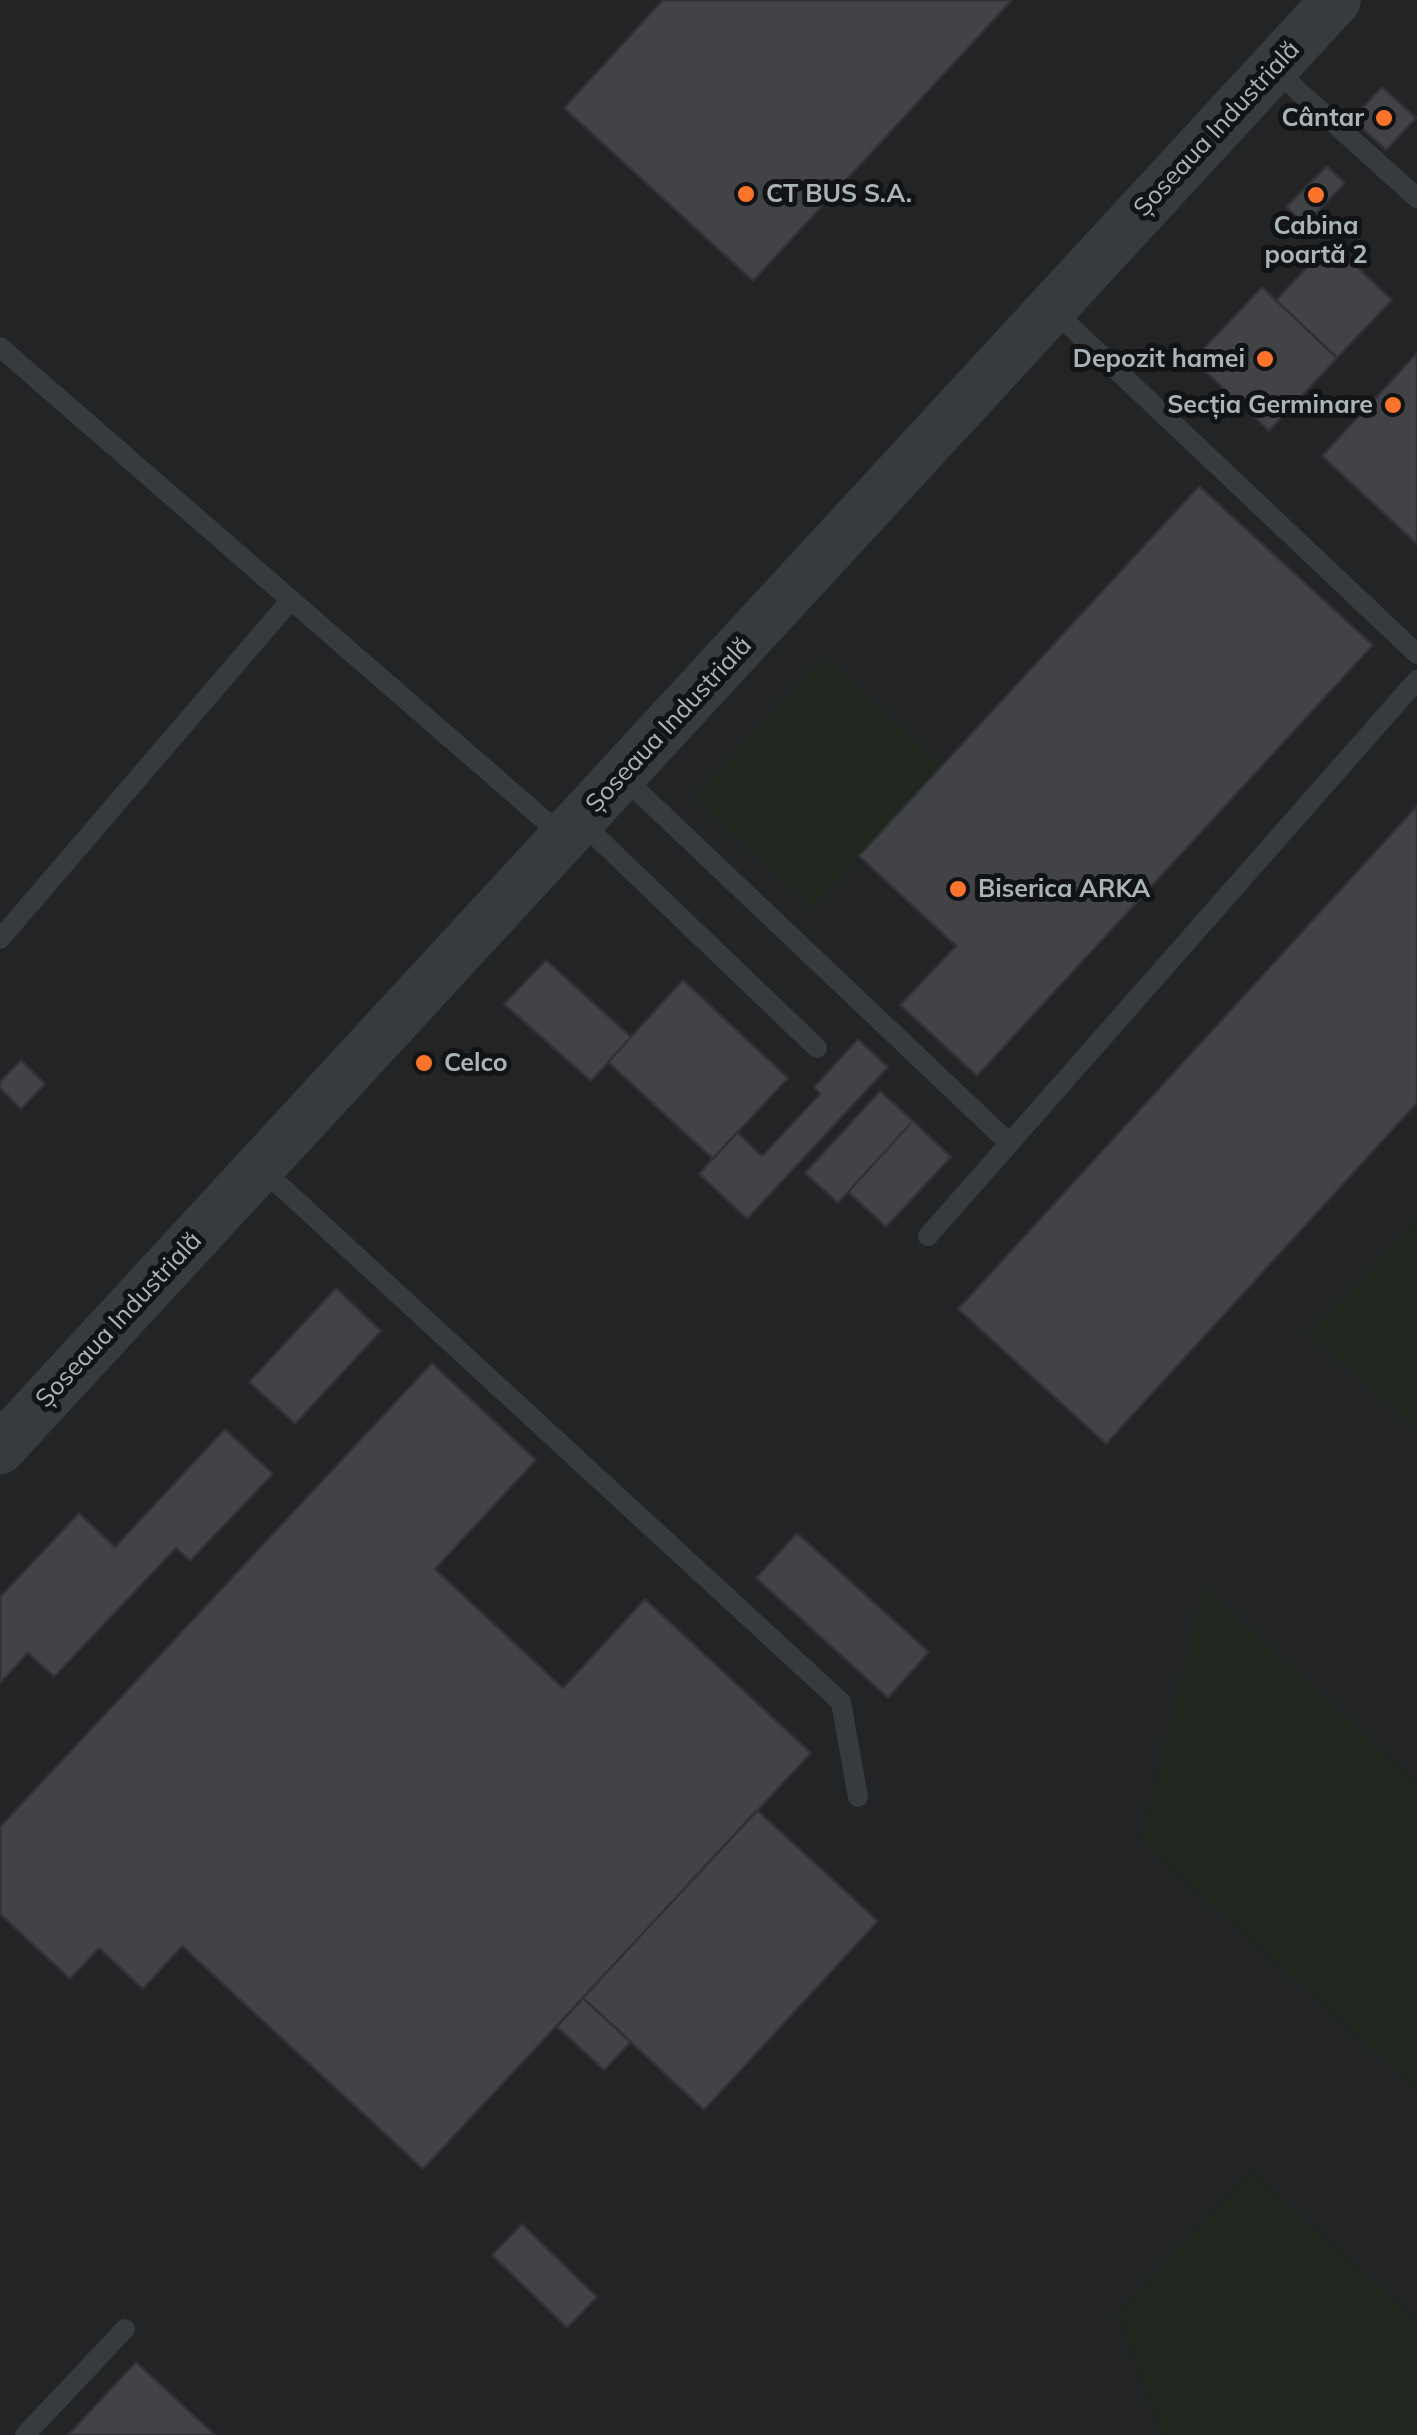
<!DOCTYPE html>
<meta charset="utf-8">
<style>
body{margin:0}
canvas{display:block;background:#171819}
</style>
<canvas width="1417" height="2435"></canvas>
<script>
const ctx = document.querySelector('canvas').getContext('2d');
ctx.lineJoin = 'round';
function fillPath(path, color) { ctx.fillStyle = color; ctx.fill(path, 'evenodd'); }
function trace(path, color, width, dash) { ctx.strokeStyle = color; ctx.lineWidth = width; ctx.lineCap = dash ? 'butt' : 'round'; ctx.setLineDash(dash || []); ctx.stroke(path); }
function write(font, color, halo, rows, align = 'center') {
  ctx.font = font + ' Mulish,sans-serif'; ctx.lineWidth = 10; ctx.setLineDash([]); ctx.textBaseline = 'middle'; ctx.strokeStyle = halo; ctx.fillStyle = color; for (const [text, x, y, turn = 0] of rows) {
    ctx.save(); ctx.translate(x, y); ctx.rotate((+turn || 0) * Math.PI / 180); ctx.textAlign = isNaN(turn) ? turn : align; if (halo) ctx.strokeText(text, 0, 0); ctx.fillText(text, 0, 0); ctx.restore();
  }
}
const built = new Path2D(`
 M0 0H1417V1221L1310 1334 1417 1428V1783L1204 1588 1141 1841 1417 2089V2321L1251 2172 1118 2313 1162 2435H0Z`);
const green = new Path2D(`
 M825 657 942 766 812 907 694 797Z
 M1417 1221V1428L1309 1334Z
 M1204 1587 1417 1783V2089L1141 1841Z
 M1251 2172 1417 2321V2435H1162L1118 2313Z`);
const building = new Path2D(`
 M663 0H1012L753 281 564 108Z
 M1382 87 1416 118 1386 150 1352 119Z
 M1327 166 1345 183 1305 225 1286 207Z
 M1331 242 1392 300 1337 358 1276 300Z
 M1262 287 1337 358 1269 431 1193 360Z
 M1417 353V544L1322 456Z
 M1199 486 1373 645 977 1076 900 1005 956 946 859 856Z
 M1417 806V1103L1106 1444 958 1309Z
 M546 960 631 1037 591 1081 504 1004Z
 M683 980 788 1078 713 1159 608 1062Z
 M858 1039 888 1067 747 1219 699 1174 737 1132 762 1156 820 1094 814 1087Z
 M21 1060 45 1084 21 1109 0 1088V1082Z
 M880 1091 913 1121 838 1203 805 1173Z
 M913 1121 951 1157 886 1227 848 1192Z
 M336 1288 381 1331 295 1424 249 1382Z
 M432 1363 536 1460 435 1569 563 1688 645 1599 811 1753 423 2169 182 1946 143 1989 99 1948 70 1979 0 1914V1827Z
 M225 1429 273 1474 190 1561 176 1548 54 1677 28 1653 0 1683V1597L79 1513 115 1547Z
 M797 1533 929 1652 888 1698 756 1578Z
 M757 1810 878 1921 704 2110 583 1998Z
 M583 1998 631 2042 604 2070 557 2027Z
 M522 2224 597 2297 567 2328 492 2255Z
 M136 2362 215 2435H68Z`);
const service = new Path2D(`
 M1274 69 1417 198
 M1051 308 1417 654
 M0 347 565 838
 M622 776 1009 1143
 M580 821 817 1048
 M0 939 290 601
 M261 1168 841 1702 858 1797
 M928 1236 1417 680
 M25 2435 125 2329`);
const tertiary = new Path2D(`
 M0 1449 1336 0`);
const markers = [
 [1384,118,10,"#fc742c"],
 [746,194,10,"#fc742c"],
 [1316,195,10,"#fc742c"],
 [1265,359,10,"#fc742c"],
 [1393,405,10,"#fc742c"],
 [958,889,10,"#fc742c"],
 [424,1063,10,"#fc742c"]
];
const poiNames = [
 ["Cântar",1364,118],
 ["CT BUS S.A.",766,194,"left"],
 ["Cabina",1316,226,"center"],
 ["poartă 2",1316,255,"center"],
 ["Depozit hamei",1245,359],
 ["Secția Germinare",1373,405],
 ["Biserica ARKA",978,889,"left"],
 ["Celco",444,1063,"left"]
];
const streetNames = [
 ["Șoseaua Industrială",1217,129,-47],
 ["Șoseaua Industrială",669,725,-47],
 ["Șoseaua Industrială",119,1320,-47]
];
fillPath(built, '#232426');
fillPath(green, '#20271e');
fillPath(building, '#414346');
trace(building, '#313235', 2.5);
trace(service, '#383b3e', 20);
trace(tertiary, '#383b3e', 50);
for (const [x, y, r, color] of markers) { const dot = new Path2D(); dot.arc(x, y, r, 0, 2 * Math.PI); ctx.fillStyle = color; ctx.fill(dot); trace(dot, '#121314', 4); }
write('bold 25px', '#a8b3ba', '#121314', poiNames, 'right');
write('25px', '#a8b3ba', '#121314', streetNames);
</script>
